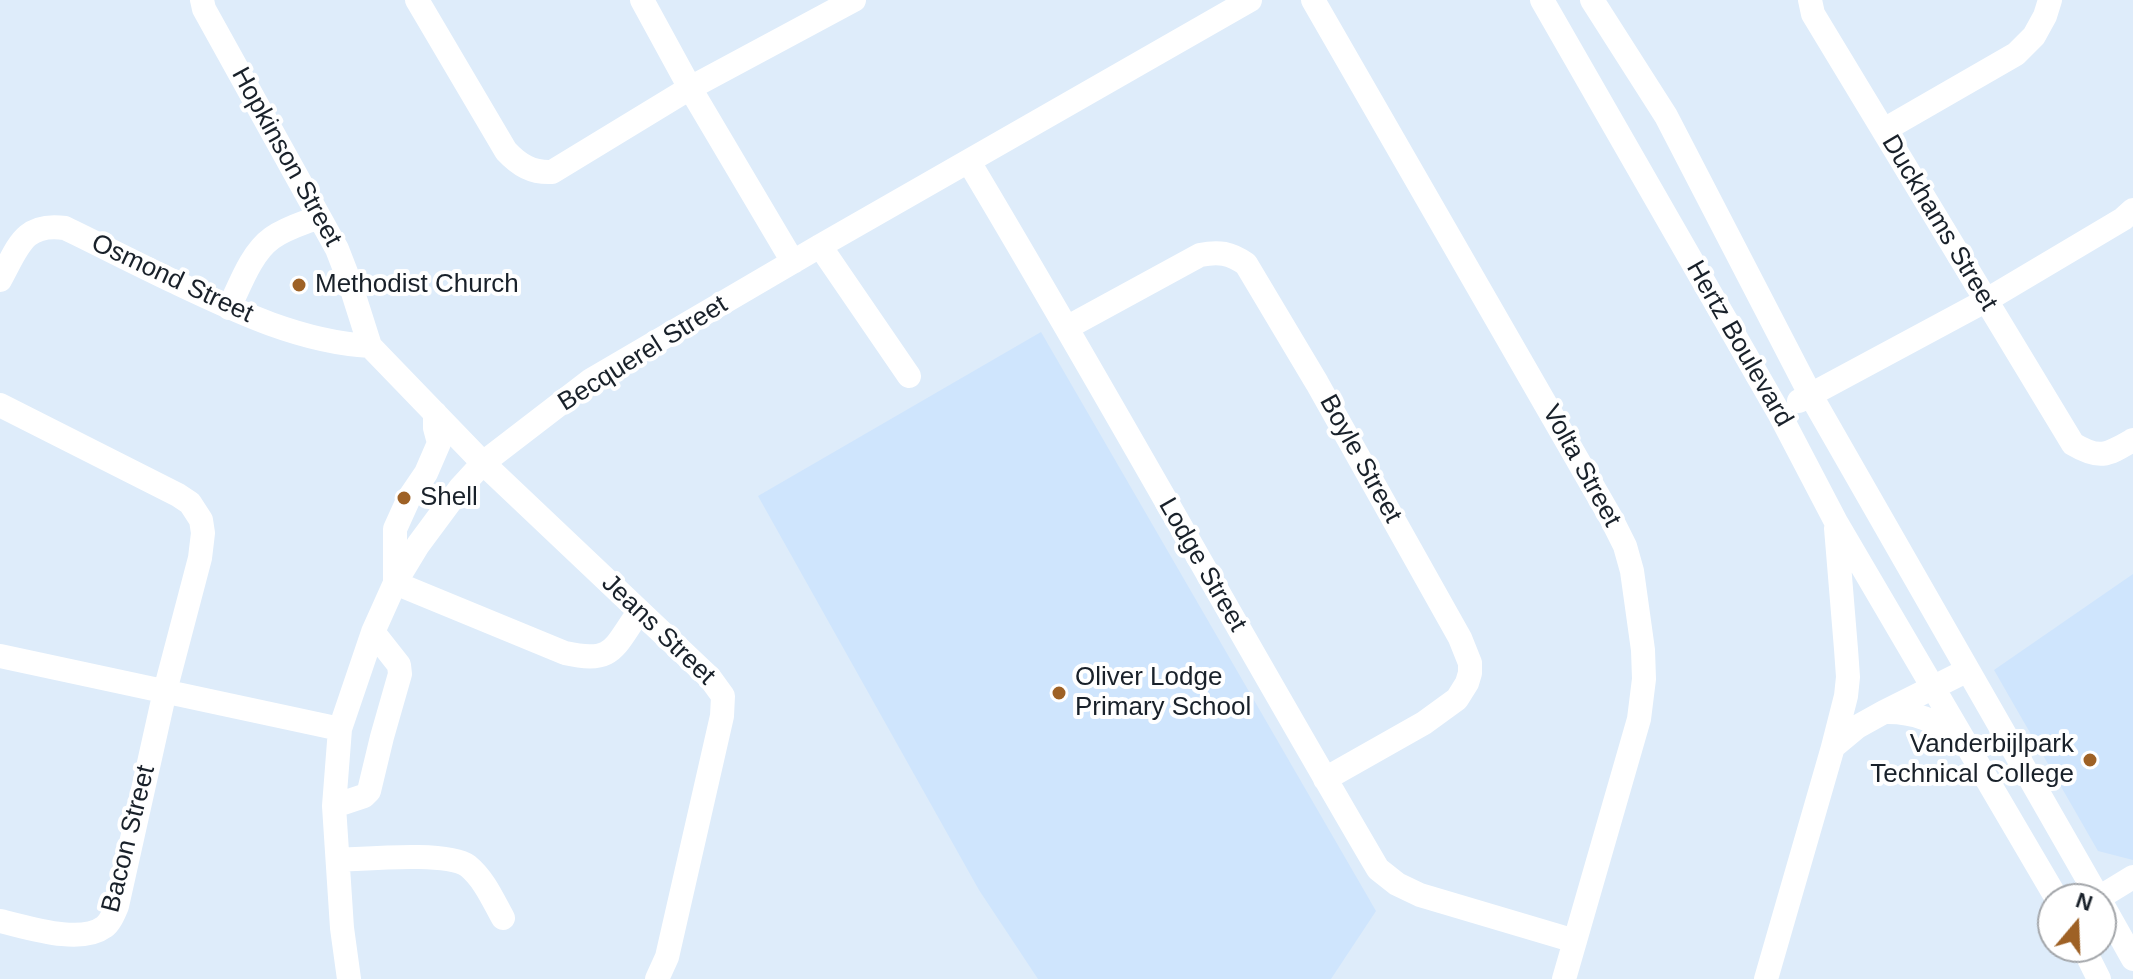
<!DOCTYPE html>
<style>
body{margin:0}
#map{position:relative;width:2133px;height:979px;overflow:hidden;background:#deecfa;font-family:Helvetica,sans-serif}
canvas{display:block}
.north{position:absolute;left:2037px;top:883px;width:80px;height:80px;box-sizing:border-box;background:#fff;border:2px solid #a3a6aa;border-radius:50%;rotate:19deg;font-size:22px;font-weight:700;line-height:32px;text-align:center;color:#19212a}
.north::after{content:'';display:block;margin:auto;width:28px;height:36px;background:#9e6125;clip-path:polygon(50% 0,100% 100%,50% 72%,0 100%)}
</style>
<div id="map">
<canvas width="2133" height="979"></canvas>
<div class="north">N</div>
</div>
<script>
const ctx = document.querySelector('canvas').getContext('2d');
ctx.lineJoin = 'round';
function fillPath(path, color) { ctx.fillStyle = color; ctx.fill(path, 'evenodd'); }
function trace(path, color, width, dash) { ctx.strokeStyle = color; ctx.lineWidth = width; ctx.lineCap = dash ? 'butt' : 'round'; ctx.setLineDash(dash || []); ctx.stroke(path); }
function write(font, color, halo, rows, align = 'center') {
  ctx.font = font + ' Helvetica,sans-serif'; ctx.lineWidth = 8; ctx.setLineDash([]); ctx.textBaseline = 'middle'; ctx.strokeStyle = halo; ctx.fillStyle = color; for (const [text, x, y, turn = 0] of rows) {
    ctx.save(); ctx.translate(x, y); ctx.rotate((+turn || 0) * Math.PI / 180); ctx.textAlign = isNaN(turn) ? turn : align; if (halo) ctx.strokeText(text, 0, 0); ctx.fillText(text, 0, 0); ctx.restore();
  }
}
const built = new Path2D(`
 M1041 332 1376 911 1331 979H1038L979 890 758 496Z
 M2133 574V860L2098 851 1994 670Z`);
const minor = new Path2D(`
 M202 0 204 9 337 249 349 280 370 346 483 463 710 678 723 696 722 716 667 957 657 979
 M417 0 506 151C519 165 532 173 552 172L690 88 854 0
 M642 0 690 88 793 262
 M1313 0 1611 518 1625 546 1632 571 1643 650 1644 679 1639 719 1564 979
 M1542 0 1779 413 1836 522 2057 899
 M1592 0 1666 116 1810 394 2099 899
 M1810 0 1813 14 2073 444C2100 460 2107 455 2133 440
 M1884 130 2016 54 2034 36 2045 16 2050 0
 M969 162C1109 396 1240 634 1378 869L1397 884 1420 895 1575 941
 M820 246 909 376
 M0 280C18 248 23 222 65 228 102 246 139 265 177 283 238 312 301 342 370 346
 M229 308C240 285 251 253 272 238 286 228 304 223 319 217
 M1068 327 1200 255C1219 251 1230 253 1246 264L1317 383 1460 638 1470 663V673L1467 683 1457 699 1424 723 1325 779
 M1799 401 1985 301 2123 219 2133 210
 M0 405 178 495 190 503 201 520 203 533 200 558 165 691 117 906C114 913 110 923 104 927 80 945 27 927 0 921
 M435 413V428L439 443 426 473 409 498 395 529V583L565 653C614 664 613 648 639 612
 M0 656 340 729
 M1884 712C1916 711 1934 721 1960 738
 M1833 747 1857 727 1884 712 1968 670
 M334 806 364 796 369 791 382 737 400 674 399 665 373 632
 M338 860C366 859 447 851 468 866 484 879 493 900 503 918
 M2097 899 2133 877
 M2101 902 2133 959
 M2083 947 2099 979
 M349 979 342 928 334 806 340 729 373 632 395 583 418 545 461 487 483 463 591 380 820 246 1250 0
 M1766 979 1833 747 1846 696 1848 677 1846 649 1836 528`);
const markers = [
 [299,285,8,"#9e6125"],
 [404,498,8,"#9e6125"],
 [1059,693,8,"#9e6125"],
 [2090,760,8,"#9e6125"]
];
const streetNames = [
 ["Hopkinson Street",286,157,61],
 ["Duckhams Street",1939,223,59],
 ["Osmond Street",172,279,25],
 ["Hertz Boulevard",1739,344,60],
 ["Becquerel Street",643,354,-32],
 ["Boyle Street",1360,459,61],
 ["Volta Street",1581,466,61],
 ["Lodge Street",1202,565,60],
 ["Jeans Street",658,630,44],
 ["Bacon Street",129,839,-76]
];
const poiNames = [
 ["Methodist Church",315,285],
 ["Shell",420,498],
 ["Oliver Lodge",1075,678],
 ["Primary School",1075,708],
 ["Vanderbijlpark",2074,745,"right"],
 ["Technical College",2074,775,"right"]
];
fillPath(built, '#cfe5fd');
trace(minor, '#fff', 24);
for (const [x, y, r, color] of markers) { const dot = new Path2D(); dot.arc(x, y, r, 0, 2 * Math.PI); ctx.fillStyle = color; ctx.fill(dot); trace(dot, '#fff', 3); }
write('26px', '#19212a', '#fff', streetNames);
write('26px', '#19212a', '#fff', poiNames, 'left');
</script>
